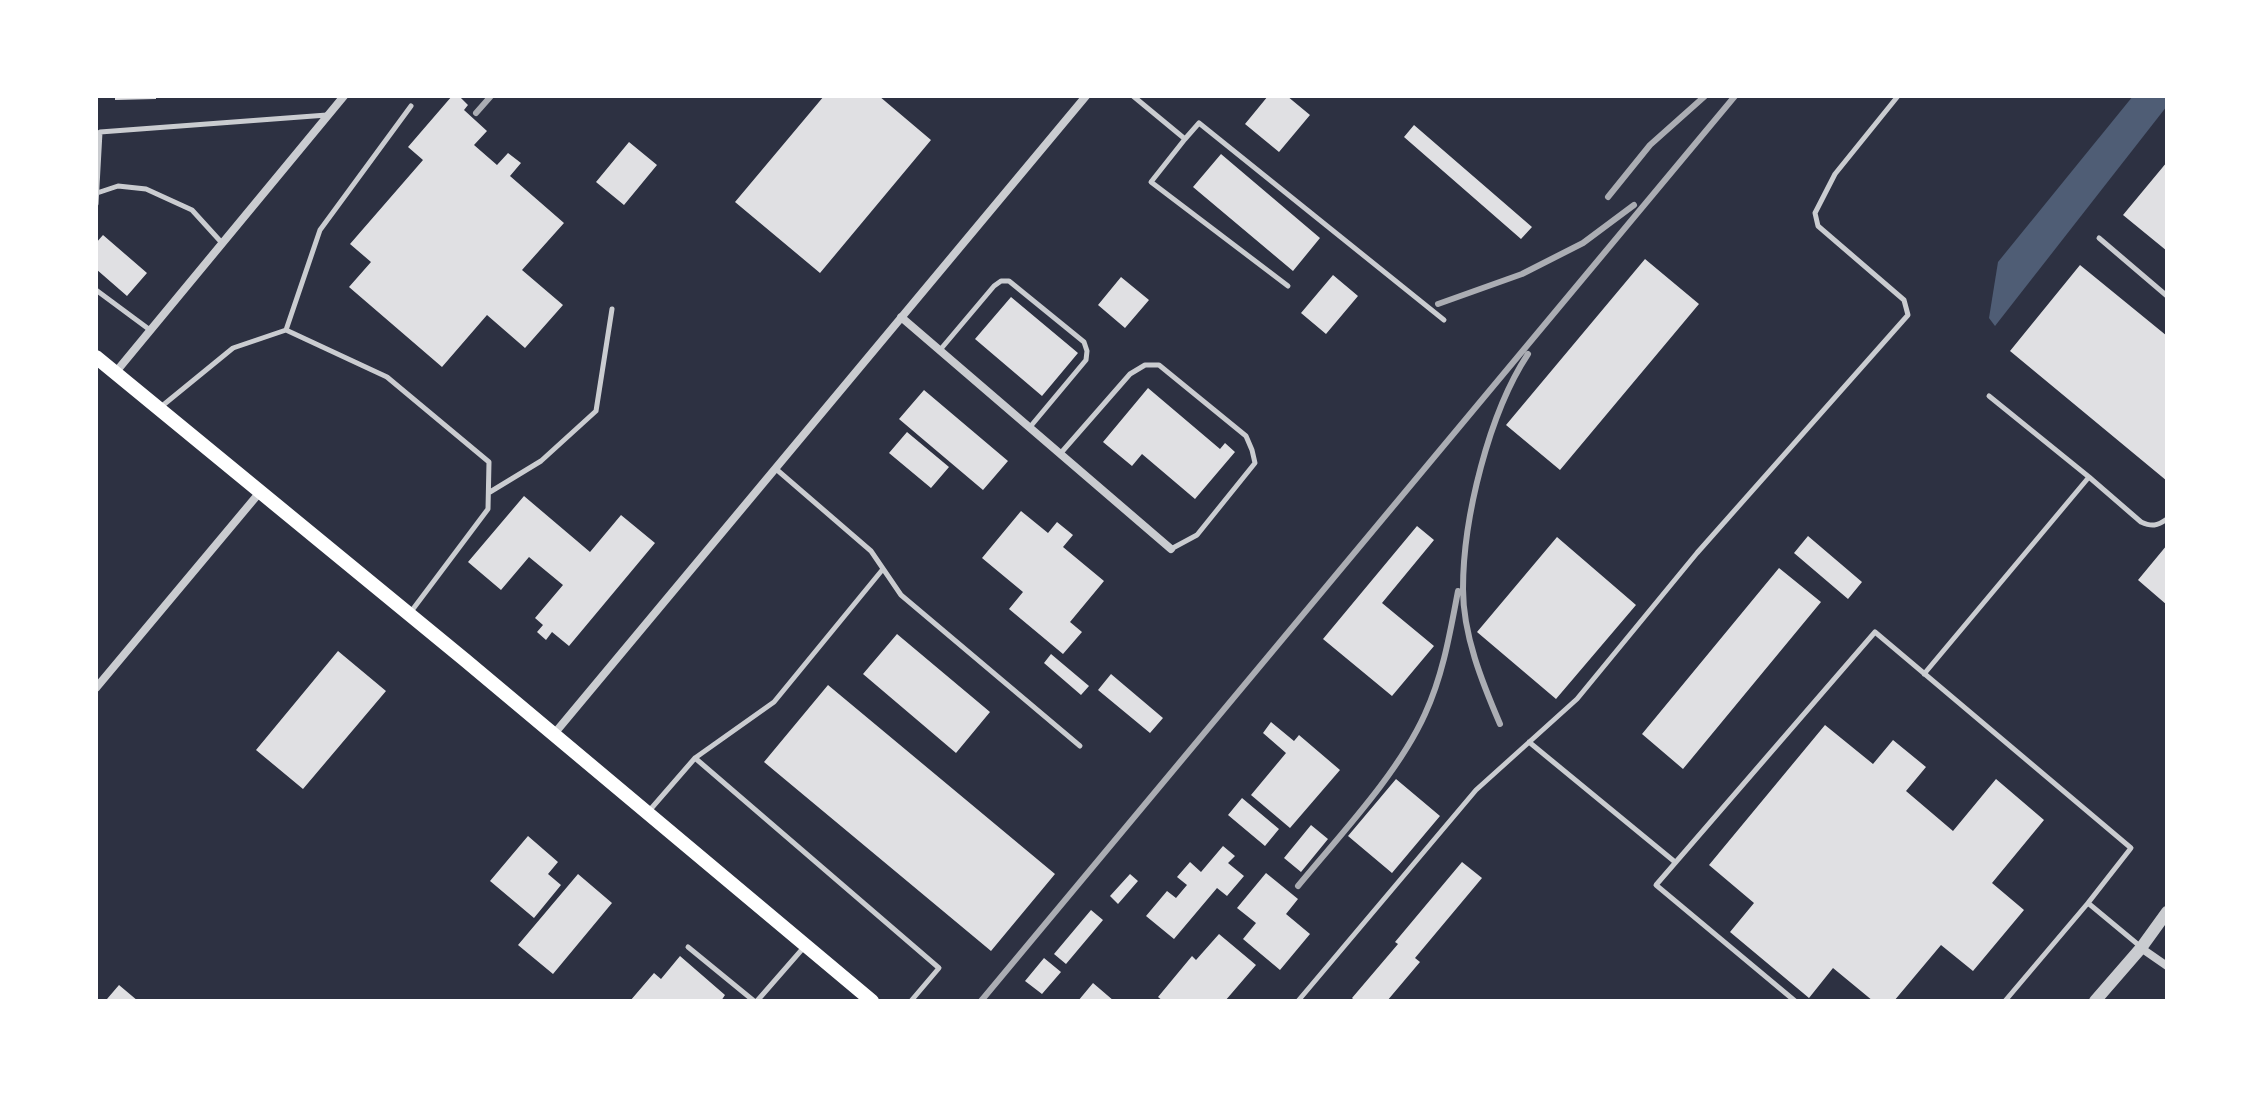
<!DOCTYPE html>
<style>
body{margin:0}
#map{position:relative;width:2263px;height:1097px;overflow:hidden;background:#2d3142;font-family:"Fira Sans",sans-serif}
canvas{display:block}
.frame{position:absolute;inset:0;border:98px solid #fff;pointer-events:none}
</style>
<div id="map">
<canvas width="2263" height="1097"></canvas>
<div class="frame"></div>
</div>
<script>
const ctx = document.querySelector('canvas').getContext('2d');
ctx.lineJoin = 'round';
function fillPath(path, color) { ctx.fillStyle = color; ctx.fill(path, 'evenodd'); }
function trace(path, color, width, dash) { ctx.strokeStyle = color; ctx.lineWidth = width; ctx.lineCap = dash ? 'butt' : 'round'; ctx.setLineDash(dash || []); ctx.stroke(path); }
const water = new Path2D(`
 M2133 96H2167V106L1995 326 1989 318 1998 262Z`);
const building = new Path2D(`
 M115 96H156V99L115 100Z
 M452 96H459L468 105 464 110 487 131 474 145 497 165 508 153 521 163 510 176 564 223 522 270 563 305 525 348 487 315 442 367 349 287 371 262 350 244 423 160 408 147Z
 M824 96H879L931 140 820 273 735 202Z
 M1268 96H1287L1310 115 1279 152 1245 124Z
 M1414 125 1532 227 1521 239 1404 137Z
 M629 142 657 165 624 205 596 182Z
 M1221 154 1320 238 1293 271 1193 187Z
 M2167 162V251L2123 215Z
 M103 235 147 273 127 296 96 269V243Z
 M1645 259 1699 304 1560 470 1506 425Z
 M2080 265 2167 336V481L2010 351Z
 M1333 275 1358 296 1326 334 1301 313Z
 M1121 277 1149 300 1125 328 1098 305Z
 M1011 297 1078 353 1042 396 975 339Z
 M1148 388 1220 449 1225 443 1235 452 1195 499 1142 454 1132 466 1103 442Z
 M924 390 1008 461 983 490 899 419Z
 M907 432 949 467 931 488 889 453Z
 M524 496 590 552 621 515 655 543 569 646 552 632 546 640 537 632 543 625 535 618 563 585 529 557 501 590 468 562Z
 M1021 511 1048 533 1057 522 1073 535 1063 547 1104 581 1070 622 1082 632 1063 654 1009 609 1023 592 982 558Z
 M1417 526 1434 540 1382 603 1434 646 1392 696 1323 639Z
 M1808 536 1862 582 1848 599 1794 553Z
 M1557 537 1636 605 1556 699 1477 632Z
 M2167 545V605L2138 580Z
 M1779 568 1821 602 1683 769 1642 734Z
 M897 634 990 712 956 753 863 674Z
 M338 651 386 691 303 789 256 750Z
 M1051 654 1089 686 1081 695 1044 663Z
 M1111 674 1163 718 1150 733 1098 690Z
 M828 685 1055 874 991 951 764 762Z
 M1271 722 1294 741 1299 735 1340 770 1290 828 1251 795 1286 753 1263 733Z
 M1825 725 1873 764 1893 740 1926 767 1906 791 1953 831 1996 779 2044 820 1992 883 2024 910 1973 971 1941 945 1894 1001H1873L1833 968 1809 998 1730 932 1754 903 1709 865Z
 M1396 779 1440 816 1392 873 1348 836Z
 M1242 798 1279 829 1265 846 1228 815Z
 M1311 825 1328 839 1301 872 1284 858Z
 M528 836 558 862 548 874 561 885 534 918 490 881Z
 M1223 846 1235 856 1228 863 1244 876 1227 896 1217 888 1174 939 1146 916 1167 891 1176 898 1187 885 1177 877 1190 862 1201 872Z
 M1462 862 1482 878 1415 958 1420 962 1387 1001H1355L1352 998 1398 944 1395 942Z
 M1266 873 1298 899 1286 914 1310 934 1280 970 1243 939 1256 923 1237 908Z
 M578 874 612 903 553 974 518 945Z
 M1130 874 1138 881 1118 904 1110 896Z
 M1091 910 1103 920 1066 964 1054 954Z
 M1219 934 1256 965 1225 1001H1163L1158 997 1192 956 1196 960Z
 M680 956 725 995 721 1001H630L654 973 661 979Z
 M1044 958 1061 972 1042 994 1025 981Z
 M1093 983 1114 1001H1078Z
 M119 985 138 1001H109L107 999Z`);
const service = new Path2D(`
 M1133 96 1185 139 1199 123 1444 320
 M1185 139 1151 182 1288 286
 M97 193 118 186 146 189 192 210 222 243
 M96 204 100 132 327 115
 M2099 238 2167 296
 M96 290 150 330
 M286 330 320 230 411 106
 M940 350 994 286 1001 281H1009L1084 342 1087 351 1086 360 1030 427
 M162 406 233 348 286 330 387 377 489 462 488 509 410 613
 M1060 454 1130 374 1145 365H1159L1246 436 1252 450 1255 463 1197 535 1171 549
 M776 469 871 551 901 595 1080 746
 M2089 477 2141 522C2152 527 2157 526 2167 519
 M490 492 541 461 596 411 612 309
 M1924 674 2089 477 1989 396
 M1529 742 1675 862
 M695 758 774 702 883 569
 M649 811 695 758 939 968 911 1001
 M688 947 754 1001
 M757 1001 805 946
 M1298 1001 1476 790 1577 699 1697 553 1908 315 1904 300 1818 226 1815 213 1835 174 1898 96
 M1795 1001 1656 885 1875 632 2131 848 2088 903
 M2005 1001 2088 903 2141 947`);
const minor = new Path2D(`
 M901 317 1171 549
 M115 373 344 96
 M96 688 260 492
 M554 734 1086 96
 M2141 948 2167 966`);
const tertiary = new Path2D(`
 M2095 1001 2141 948 2167 912`);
const secondary = new Path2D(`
 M96 357 465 660 872 1001`);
const rail = new Path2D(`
 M476 113 491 96
 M1608 197 1650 145 1705 96
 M1438 304 1522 274 1583 243 1634 205
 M1500 724C1482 682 1463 635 1463 589 1463 518 1489 413 1528 354
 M1298 886C1340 835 1398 774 1425 714 1443 675 1450 633 1458 591
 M981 1001 1735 96`);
fillPath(water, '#4f5d75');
fillPath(building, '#e0e0e3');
trace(service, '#caccd0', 5);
trace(minor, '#caccd0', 8);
trace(tertiary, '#caccd0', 12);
trace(secondary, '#fff', 14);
trace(rail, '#abadb3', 6);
</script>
